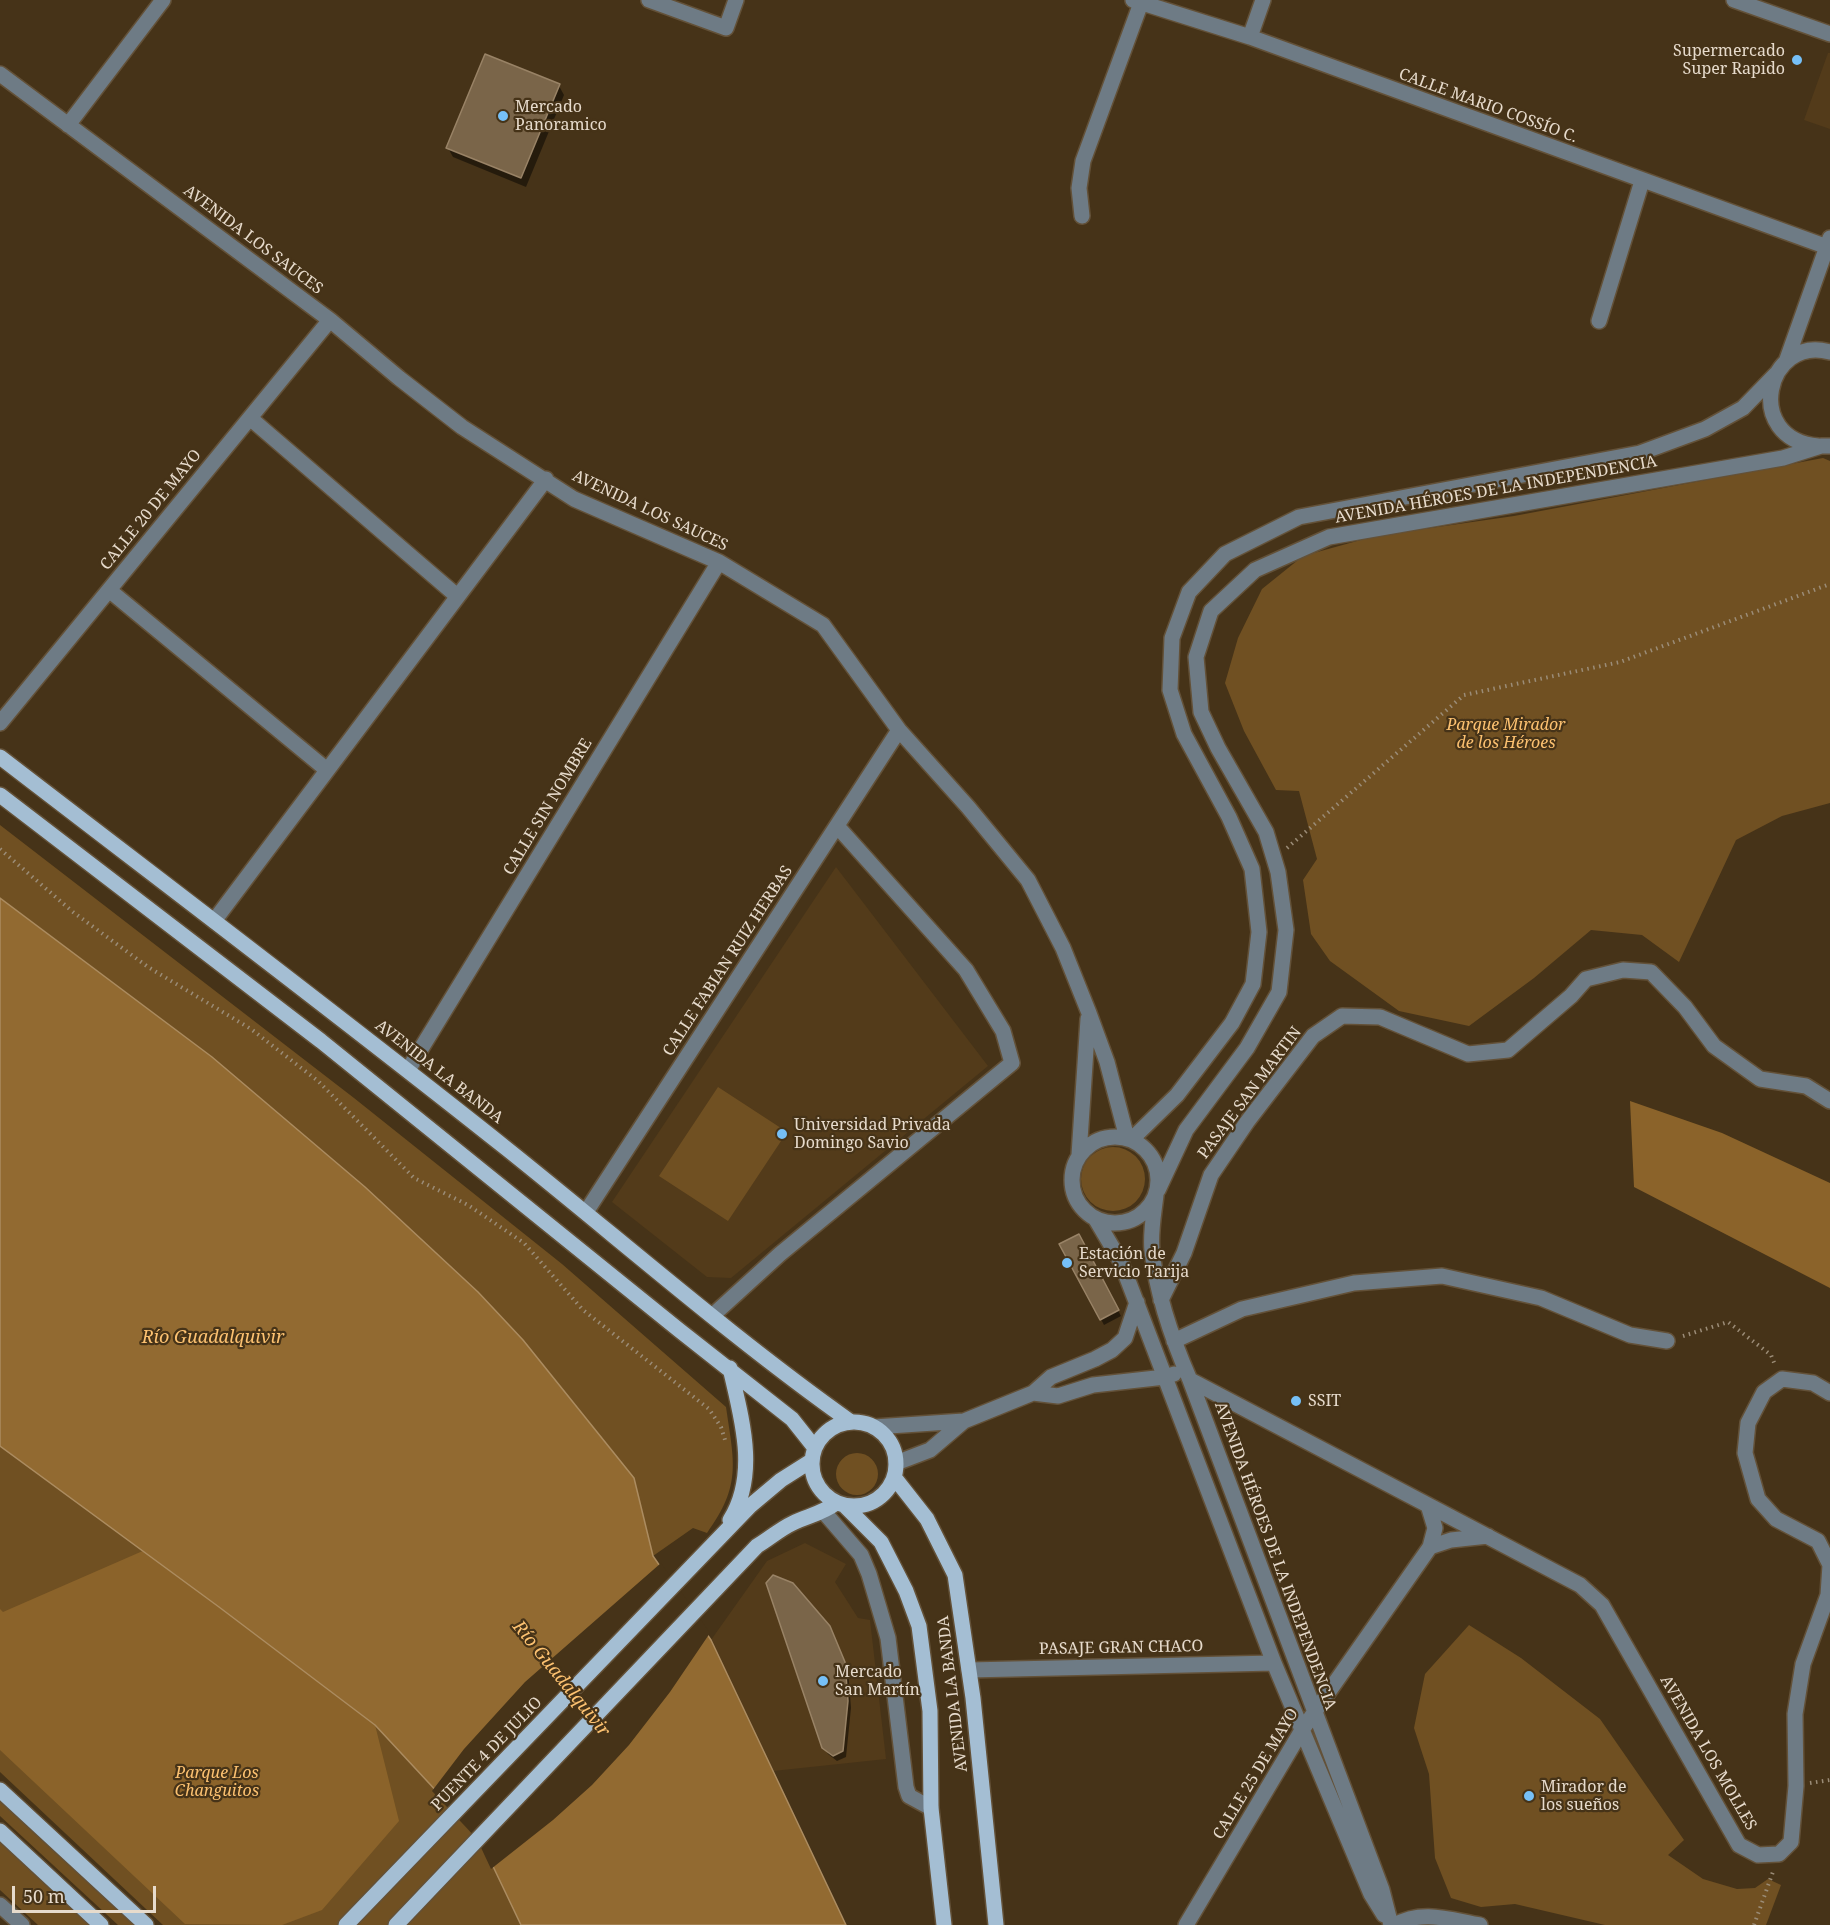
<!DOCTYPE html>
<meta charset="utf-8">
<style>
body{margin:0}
#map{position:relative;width:1830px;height:1925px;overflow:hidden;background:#463318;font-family:"Noto Serif",serif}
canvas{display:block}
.scale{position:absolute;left:12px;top:1886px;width:144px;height:27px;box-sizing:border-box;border:3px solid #e7dbcc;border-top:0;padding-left:8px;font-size:18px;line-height:21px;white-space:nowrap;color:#e7dbcc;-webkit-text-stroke:4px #463318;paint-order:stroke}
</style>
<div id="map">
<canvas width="1830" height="1925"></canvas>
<div class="scale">50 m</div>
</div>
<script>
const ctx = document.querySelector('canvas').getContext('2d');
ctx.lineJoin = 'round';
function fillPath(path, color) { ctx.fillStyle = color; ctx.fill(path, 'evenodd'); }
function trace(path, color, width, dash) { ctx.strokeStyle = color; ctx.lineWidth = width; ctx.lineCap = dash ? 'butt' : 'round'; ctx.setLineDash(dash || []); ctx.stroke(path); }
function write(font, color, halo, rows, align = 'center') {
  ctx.font = font + ' "Noto Serif",serif'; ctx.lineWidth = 4.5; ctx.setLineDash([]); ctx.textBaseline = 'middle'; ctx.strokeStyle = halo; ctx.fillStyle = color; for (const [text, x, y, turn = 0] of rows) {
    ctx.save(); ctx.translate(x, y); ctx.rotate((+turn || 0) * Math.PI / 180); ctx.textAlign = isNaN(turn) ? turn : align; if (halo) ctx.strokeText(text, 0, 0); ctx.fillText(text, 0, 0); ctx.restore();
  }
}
const built = new Path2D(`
 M1828 53H1830V129L1804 120Z
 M836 867 988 1066 731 1278 707 1277 612 1202Z
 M805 1543 846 1564 835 1582 858 1618 870 1620 886 1759 773 1771 711 1640 767 1561Z`);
const green = new Path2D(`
 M1823 458 1830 461V803L1782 816 1736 840 1679 962 1642 935 1591 930 1534 978 1469 1026 1399 1011 1330 961 1311 934 1303 880 1317 859 1299 791 1276 790 1244 731 1225 683 1238 638 1262 589 1303 556 1375 536 1514 516Z
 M0 825 354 1098 562 1264 726 1407C734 1462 742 1485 707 1533L693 1528 653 1556 634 1478 523 1340 478 1292 365 1187 212 1057 0 898Z
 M718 1087 787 1132 728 1221 659 1176Z
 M1081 1179a32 32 0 1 1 64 0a32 32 0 1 1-64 0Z
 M0 1446 145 1550 375 1725 479 1837 521 1925H163L0 1772Z
 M836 1474a21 21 0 1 1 42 0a21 21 0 1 1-42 0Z
 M1469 1625 1521 1658 1600 1719 1684 1840 1668 1855 1703 1879 1737 1889 1755 1888 1768 1879 1781 1885 1766 1925H1605L1515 1904 1481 1907 1451 1898 1435 1858 1429 1774 1414 1728 1425 1674Z
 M0 1799 137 1925H118L0 1816Z
 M0 1842 90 1925H38L0 1890Z`);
const forest = new Path2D(`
 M1630 1101 1722 1133 1830 1183V1288L1634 1187Z
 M145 1550 375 1725 399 1821 322 1910 282 1925 185 1924 0 1750V1609L3 1612Z`);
const water = new Path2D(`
 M0 898 212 1057 365 1187 478 1292 523 1340 634 1478 653 1556 711 1640 846 1925H521L479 1837 375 1725 219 1607 0 1446Z`);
const pier = new Path2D(`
 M661 1563 710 1633 670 1692 629 1745 592 1785 553 1820 491 1869 477 1839 432 1791 464 1749 525 1682Z`);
const shadow = new Path2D(`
 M559 86 564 95 526 187 453 157 448 148Z
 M1078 1236 1121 1316 1104 1325 1061 1244Z
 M832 1633 848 1669 851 1708 846 1757 837 1761 828 1754 824 1747Z`);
const building = new Path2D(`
 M485 54 560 84 521 178 446 148Z
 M1079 1234 1119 1310 1100 1320 1059 1244Z
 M773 1575 793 1583 830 1626 845 1662 848 1701 843 1751 833 1756 822 1748 766 1583Z`);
const path = new Path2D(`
 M1287 848 1464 695 1620 662 1830 584
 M0 849 73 912 148 967 251 1029 318 1081 414 1178 468 1205 524 1243 583 1310 709 1409 721 1427 726 1443
 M1683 1336 1728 1322 1771 1355 1775 1365
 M1810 1783 1830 1780
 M1754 1925 1774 1869`);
const minor = new Path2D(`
 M649 0 726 28 736 0
 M1133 0 1250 37 1830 248
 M1734 0 1830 34
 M1250 37 1263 0
 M0 74 330 320 399 378 462 427 574 499 719 562 823 625 899 730 968 807 1028 880 1063 948 1089 1013 1107 1062 1127 1138
 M68 125 163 0
 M1082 216 1079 188 1083 161 1141 3
 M1599 321 1642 181
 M1786 362 1830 238
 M250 418 457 596
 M1818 446C1742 439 1766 334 1830 352
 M109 590 327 770
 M0 723 330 320
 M214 921 546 479
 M408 1070 719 562
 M1072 1180a43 43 0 1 1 86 0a43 43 0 1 1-86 0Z
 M1132 1139 1177 1095 1232 1023 1253 984 1259 932 1252 869 1229 817 1184 734 1170 690 1172 638 1189 592 1225 554 1299 517 1640 453 1705 429 1743 408 1776 374
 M1079 1155 1088 1019
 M1158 1190 1186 1130 1247 1048 1279 992 1286 930 1278 872 1266 832 1218 748 1201 712 1196 657 1211 611 1255 570 1329 537 1783 458 1821 446H1830
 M1156 1195C1154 1213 1150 1233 1152 1251 1157 1296 1172 1339 1190 1380L1382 1890 1391 1925
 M586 1212 899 730
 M1095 1218 1121 1262 1274 1663 1371 1894 1384 1915
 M1161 1300 1184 1253 1211 1175 1247 1122 1313 1036 1342 1016 1380 1017 1468 1054 1508 1050 1571 996 1586 979 1623 970 1651 972 1685 1007 1714 1046 1760 1079 1806 1086 1830 1101
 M712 1316 780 1254 1012 1063 1003 1031 966 970 837 826
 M1174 1341 1242 1309 1354 1283 1442 1276 1541 1298 1630 1335 1667 1341
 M1190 1380 1580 1585 1602 1605 1739 1845 1758 1855 1779 1854 1791 1842 1796 1786 1795 1714 1803 1664 1828 1595 1830 1565 1818 1541 1776 1519 1758 1499 1745 1453 1748 1423 1764 1392 1782 1379 1813 1383 1830 1393
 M1033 1393 1058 1396 1093 1385 1165 1377 1174 1374
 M874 1427 964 1421
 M896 1463 930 1450 964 1421 1033 1393 1051 1377 1095 1359 1112 1350 1125 1338 1137 1302
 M1428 1505 1435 1528 1430 1547
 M824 1512 861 1555 869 1574 888 1638 906 1787 909 1796 931 1808
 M969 1670 1274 1663
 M0 1905 22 1925
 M1186 1925 1302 1730 1430 1547 1451 1540 1488 1536
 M1395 1925C1422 1909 1451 1920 1480 1925`);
const major = new Path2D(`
 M0 757C169 887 340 1016 507 1149 621 1240 731 1337 851 1422
 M0 795 321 1041 679 1330 792 1419 815 1448
 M730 1368C741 1416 759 1474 730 1520
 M812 1464a42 42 0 1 1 84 0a42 42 0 1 1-84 0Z
 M894 1477 927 1519 955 1575 973 1698 996 1925
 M845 1506 881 1542 906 1591 919 1626 930 1711 931 1808 944 1925
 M0 1790 146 1925
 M0 1831 101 1925
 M346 1925 750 1506 781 1480 811 1461
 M396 1925 757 1546C769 1539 780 1529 793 1523 808 1516 823 1513 836 1503`);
const markers = [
 [1797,60,6,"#76c0f7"],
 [503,116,6,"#76c0f7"],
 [782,1134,6,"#76c0f7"],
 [1067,1263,6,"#76c0f7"],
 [1296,1401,6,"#76c0f7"],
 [823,1681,6,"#76c0f7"],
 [1529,1796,6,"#76c0f7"]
];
const poiNames = [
 ["Supermercado",1785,51,"right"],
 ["Super Rapido",1785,69,"right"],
 ["Mercado",515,107],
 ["Panoramico",515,125],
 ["Universidad Privada",794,1125],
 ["Domingo Savio",794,1143],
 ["Estación de",1079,1254],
 ["Servicio Tarija",1079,1272],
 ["SSIT",1308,1401],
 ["Mercado",835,1672],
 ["San Martín",835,1690],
 ["Mirador de",1541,1787],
 ["los sueños",1541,1805]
];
const streetNames = [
 ["CALLE MARIO COSSÍO C.",1488,106,20],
 ["AVENIDA LOS SAUCES",253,240,37],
 ["AVENIDA HÉROES DE LA INDEPENDENCIA",1496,490,-10],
 ["CALLE 20 DE MAYO",151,510,-51],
 ["AVENIDA LOS SAUCES",650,511,25],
 ["CALLE SIN NOMBRE",548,807,-59],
 ["CALLE FABIAN RUIZ HERBAS",728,961,-57],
 ["AVENIDA LA BANDA",439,1072,38],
 ["PASAJE SAN MARTIN",1250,1093,-53],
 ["AVENIDA HÉROES DE LA INDEPENDENCIA",1275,1556,70],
 ["PASAJE GRAN CHACO",1121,1648,-1],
 ["AVENIDA LA BANDA",953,1694,-97],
 ["AVENIDA LOS MOLLES",1708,1753,60],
 ["PUENTE 4 DE JULIO",487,1754,-46],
 ["CALLE 25 DE MAYO",1256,1774,-59]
];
const parkNames = [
 ["Parque Mirador",1506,725],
 ["de los Héroes",1506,743],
 ["Parque Los",217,1773],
 ["Changuitos",217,1791]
];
const waterNames = [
 ["Río Guadalquivir",213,1338],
 ["Río Guadalquivir",561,1679,51]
];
fillPath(built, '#533b1a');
fillPath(green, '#705022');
fillPath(forest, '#8b632a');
fillPath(water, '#926a31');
trace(water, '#ac8c60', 1.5);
fillPath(pier, '#463318');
fillPath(shadow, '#0007');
fillPath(building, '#7a6549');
trace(building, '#998366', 1.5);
trace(minor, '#635138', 18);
trace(major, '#635138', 18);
trace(path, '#9b8c77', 4, [1.5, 4.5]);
trace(minor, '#6e7b85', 15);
trace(major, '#a4bed3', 15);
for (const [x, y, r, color] of markers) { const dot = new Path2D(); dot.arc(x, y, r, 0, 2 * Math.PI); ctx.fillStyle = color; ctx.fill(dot); trace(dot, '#463318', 2); }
write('16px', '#e7dbcc', '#463318', poiNames, 'left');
write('16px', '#e7dbcc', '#463318', streetNames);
write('italic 16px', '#fcc170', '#463318', parkNames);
write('italic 18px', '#fdc271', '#463318', waterNames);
</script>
